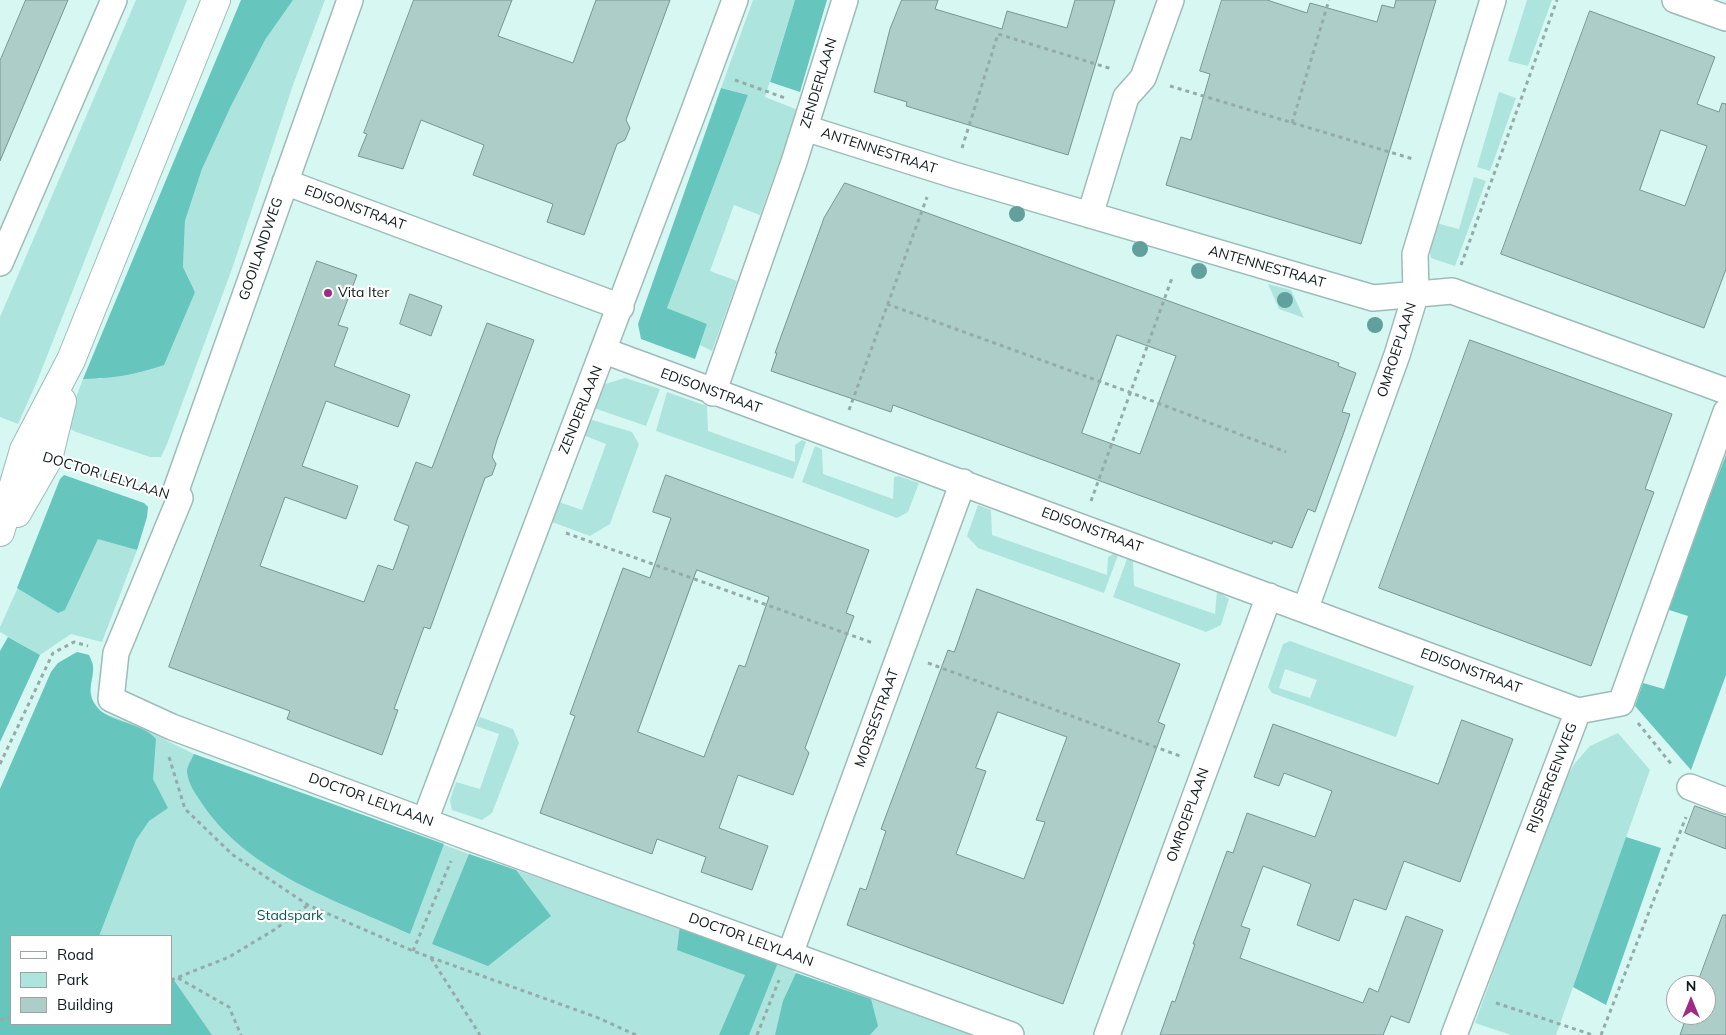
<!DOCTYPE html>
<style>
body{margin:0}
#map{position:relative;width:1726px;height:1035px;overflow:hidden;background:#d7f7f3;font-family:Mulish,sans-serif}
canvas{display:block}
.legend{position:absolute;left:10px;top:935px;width:162px;height:90px;box-sizing:border-box;background:#fff;border:1px solid #9fa4a3;margin:0;padding:6px 9px;list-style:none;font-size:15px;color:#0f1b1a}
.legend li{display:flex;align-items:center;gap:10px;height:25px}
.legend b{width:25px;border:1px solid #9fa4a3}
.north{position:absolute;left:1666px;top:975px;width:50px;height:50px;box-sizing:border-box;background:#fff;border:1px solid #9fa4a3;border-radius:50%;rotate:0deg;font-size:14px;font-weight:700;line-height:20px;text-align:center;color:#0f1b1a}
.north::after{content:'';display:block;margin:auto;width:18px;height:22px;background:#9f2b86;clip-path:polygon(50% 0,100% 100%,50% 72%,0 100%)}
</style>
<div id="map">
<canvas width="1726" height="1035"></canvas>
<ul class="legend">
<li><b style="height:6px;background:#fff"></b>Road</li>
<li><b style="height:14px;background:#aee4de"></b>Park</li>
<li><b style="height:14px;background:#adcdc9"></b>Building</li>
</ul>
<div class="north">N</div>
</div>
<script>
const ctx = document.querySelector('canvas').getContext('2d');
ctx.lineJoin = 'round';
function fillPath(path, color) { ctx.fillStyle = color; ctx.fill(path, 'evenodd'); }
function trace(path, color, width, dash) { ctx.strokeStyle = color; ctx.lineWidth = width; ctx.lineCap = dash ? 'butt' : 'round'; ctx.setLineDash(dash || []); ctx.stroke(path); }
function write(font, color, halo, rows, align = 'center') {
  ctx.font = font + ' Mulish,sans-serif'; ctx.lineWidth = 4.5; ctx.setLineDash([]); ctx.textBaseline = 'middle'; ctx.strokeStyle = halo; ctx.fillStyle = color; for (const [text, x, y, turn = 0] of rows) {
    ctx.save(); ctx.translate(x, y); ctx.rotate((+turn || 0) * Math.PI / 180); ctx.textAlign = isNaN(turn) ? turn : align; if (halo) ctx.strokeText(text, 0, 0); ctx.fillText(text, 0, 0); ctx.restore();
  }
}
const green = new Path2D(`
 M136 0H187L38 379 18 424 0 417V317Z
 M293 0H325L293 85 232 269 167 444 161 457H150L76 432 65 426 83 379H101L195 292 183 267 185 221 202 169 231 106 265 40Z
 M753 0H795L765 97 798 110 760 215 734 205 710 271 737 281 712 351 700 345 707 324 667 308 748 95 721 88Z
 M1527 0H1552L1528 66 1508 61Z
 M1499 92 1516 98 1490 171 1477 167Z
 M1474 177 1486 181 1455 266 1431 258 1429 246 1436 223 1459 229Z
 M1268 284 1291 290 1304 318 1279 309Z
 M625 378 660 389 646 426 594 408 602 385Z
 M667 392 707 406 708 431 795 462V445L802 440 806 442 793 479 656 431Z
 M589 419 632 432 639 444 610 524 590 536 552 522 559 502 582 510 606 444 583 435Z
 M815 446 822 449 823 474 893 499 894 477 898 476 919 483 908 512 897 518 802 482Z
 M978 505 991 510 992 535 1107 575 1108 557 1113 554 1118 555 1104 593 978 548 967 536Z
 M98 538 137 550 102 642 71 634 40 655 0 632V627L19 585 65 610Z
 M1127 559 1133 561 1134 586 1215 614 1217 591 1229 599 1221 625 1206 632 1113 597Z
 M1290 641 1414 686 1396 737 1272 693 1268 687 1283 644ZM1285 669 1317 680 1310 698 1279 688Z
 M77 652 89 655 93 666 90 689 93 701 101 712 137 726 194 754 469 854 779 960 796 973 975 1035H0V789L51 672 58 663ZM11 936H171V1024H11Z
 M480 717 513 729 519 743 492 813 482 820 452 810 450 800 456 782 480 789 499 734 476 726Z
 M1618 733 1650 770 1556 1035H1511L1475 1023 1560 789 1575 763 1590 746Z`);
const forest = new Path2D(`
 M241 0H293L265 40 231 106 202 169 185 221 183 267 195 292 164 365C137 374 111 379 83 379Z
 M795 0H827L800 92 770 82Z
 M721 88 748 95 667 308 707 324 695 359 641 339 638 324Z
 M1726 455V675L1691 770 1635 706 1643 683 1664 689 1688 616 1666 609Z
 M64 475 144 503 148 507 147 517 137 550 98 539 65 610 58 613 17 588 60 479Z
 M8 637 40 655 0 742V651Z
 M77 652 89 655C90 658 93 663 93 666 94 679 87 689 93 701 104 724 140 720 156 739L153 779 168 808 149 821 136 840 99 936H11V1024H171V976L212 1035H0V789L51 672 58 663Z
 M194 754 444 844 410 934C338 901 249 873 203 805 196 794 188 785 187 771 187 766 192 759 194 754Z
 M1626 837 1661 848 1606 1005 1573 987Z
 M469 854 516 870 551 916 488 966 432 944Z
 M680 925 779 960 749 1035H719L745 975 677 950Z
 M796 973 871 999 878 1026 870 1035H775L783 1001Z`);
const building = new Path2D(`
 M26 0H68L0 161V61Z
 M414 0H512L498 36 573 63 596 0H670L626 120 630 128 625 140 617 144 584 235 547 222 553 204 473 175 484 145 421 120 403 169 358 156 367 134 364 133Z
 M902 0H938L935 9 1002 29 1007 11 1067 28 1075 0H1115L1068 155 906 106 907 102 874 92 890 29Z
 M1222 0H1267L1307 13 1310 3 1377 22 1382 5 1394 8 1396 0H1436L1361 244 1166 185 1181 137 1191 140 1210 74 1200 71Z
 M1590 11 1715 57 1697 104 1719 112 1722 103 1726 104V269L1704 328 1501 254ZM1661 130 1707 146 1685 206 1640 190Z
 M845 183 1339 363 1338 366 1356 373 1342 412 1350 414 1344 432 1315 512 1308 509 1292 548 1273 541 1272 544 893 405 891 412 771 371 777 353H775L824 218ZM1117 335 1176 356 1140 454 1082 433Z
 M317 261 357 275 338 325 348 328 334 366 410 395 398 427 326 401 302 466 358 486 346 519 285 497 260 566 364 602 378 565 393 570 409 526 394 520 416 462 432 468 487 323 534 340 497 440 492 457 496 464 492 475 485 478 430 629 424 627 394 709 398 710 382 755 287 719 290 711 169 667Z
 M410 294 442 306 431 336 400 324Z
 M1470 340 1672 414 1645 489 1654 492 1591 666 1379 588Z
 M666 475 869 550 846 613 854 616 805 748 809 753 793 795 738 775 719 828 768 846 752 890 701 872 706 857 657 839 652 854 540 813 575 716 570 714 623 568 650 578 671 518 653 512ZM697 570 769 597 745 667 739 665 704 757 638 732Z
 M977 589 1180 664 1158 722 1165 725 1063 1004 847 925 860 888 866 890 886 831 881 829 948 650 954 652ZM998 712 1067 737 1036 820 1045 822 1024 879 956 854 986 771 976 768Z
 M1462 720 1513 739 1460 882 1404 861 1386 910 1354 899 1339 941 1297 925 1311 884 1263 866 1241 926 1250 929 1240 958 1363 1003 1369 988 1378 992 1406 916 1443 930 1409 1023 1391 1016 1383 1035H1160L1172 1001 1175 1002 1195 944H1193L1227 851 1233 853 1247 813 1315 837 1332 791 1284 773 1279 786 1254 777 1273 724 1438 784Z
 M1695 806 1726 817V849L1685 833Z
 M1723 915H1726V1035H1680L1687 1015H1706V985H1697Z`);
const path = new Path2D(`
 M735 80 785 98
 M1170 86 1413 159
 M1292 123 1329 0
 M962 148 998 34 1112 69
 M1461 265 1557 0
 M887 304 1129 392 1286 452
 M849 410 927 197
 M77 468 148 489
 M1091 501 1172 278
 M566 533 873 643
 M928 663 1180 756
 M1638 723 1672 765
 M169 757 185 809 233 855 308 905 413 951 596 1017 636 1035
 M0 764 53 653 74 642 88 646
 M413 951 451 861
 M431 958 480 1035
 M178 978 229 1007 241 1035
 M171 980 229 957 274 930 308 905
 M1496 1003 1593 1035
 M0 1020 11 1017
 M757 1035 779 980
 M1601 1035 1686 817`);
const street = new Path2D(`
 M350 0 176 490 180 498 116 653 111 699 172 727 462 835 1011 1035
 M1675 0 1726 18
 M805 128 954 175 1373 298 1452 291 1726 391
 M285 182 621 307
 M1090 215 1126 97 1143 78 1171 0
 M0 263 114 0
 M605 351 1578 711
 M713 393 794 162 845 0
 M1305 610 1397 355 1416 293 1415 254 1493 0
 M1690 787 1726 801
 M425 820C528 546 634 274 735 0
 M790 954 963 482
 M1107 1035 1269 596
 M1454 1035 1578 711 1621 703 1726 412`);
const secondary = new Path2D(`
 M17 513 48 459 62 401
 M0 532 24 450 71 360 216 0`);
const trees = [
 [1017,214],
 [1140,249],
 [1199,271],
 [1285,300],
 [1375,325]
];
const markers = [
 [328,293,5,"#9f2b86"]
];
const streetNames = [
 ["ZENDERLAAN",819,83,-73],
 ["ANTENNESTRAAT",879,151,18],
 ["EDISONSTRAAT",355,208,20],
 ["GOOILANDWEG",261,249,-71],
 ["ANTENNESTRAAT",1267,267,16],
 ["OMROEPLAAN",1397,350,-72],
 ["EDISONSTRAAT",711,391,20],
 ["ZENDERLAAN",581,410,-68],
 ["DOCTOR LELYLAAN",106,476,17],
 ["EDISONSTRAAT",1092,530,20],
 ["EDISONSTRAAT",1471,671,20],
 ["MORSESTRAAT",877,718,-70],
 ["RIJSBERGENWEG",1552,778,-69],
 ["DOCTOR LELYLAAN",371,800,20],
 ["OMROEPLAAN",1188,815,-70],
 ["DOCTOR LELYLAAN",751,940,20]
];
const poiNames = [
 ["Vita Iter",338,293]
];
const parkNames = [
 ["Stadspark",290,916]
];
fillPath(green, '#aee4de');
fillPath(forest, '#66c5bd');
fillPath(building, '#adcdc9');
trace(building, '#779592', 1);
trace(street, '#9dbcb9', 28);
trace(secondary, '#9dbcb9', 30);
trace(path, '#93aca9', 3, [4, 4]);
trace(street, '#fff', 25);
trace(secondary, '#fff', 28);
ctx.fillStyle = '#61a09c';
for (const [x, y] of trees) { ctx.beginPath(); ctx.arc(x, y, 8, 0, 2 * Math.PI); ctx.fill(); }
for (const [x, y, r, color] of markers) { const dot = new Path2D(); dot.arc(x, y, r, 0, 2 * Math.PI); ctx.fillStyle = color; ctx.fill(dot); trace(dot, '#fff', 2); }
write('14px', '#0f1b1a', '#fff', streetNames);
write('14px', '#0f1b1a', '#fff', poiNames, 'left');
write('14px', '#005954', '#fff', parkNames);
</script>
